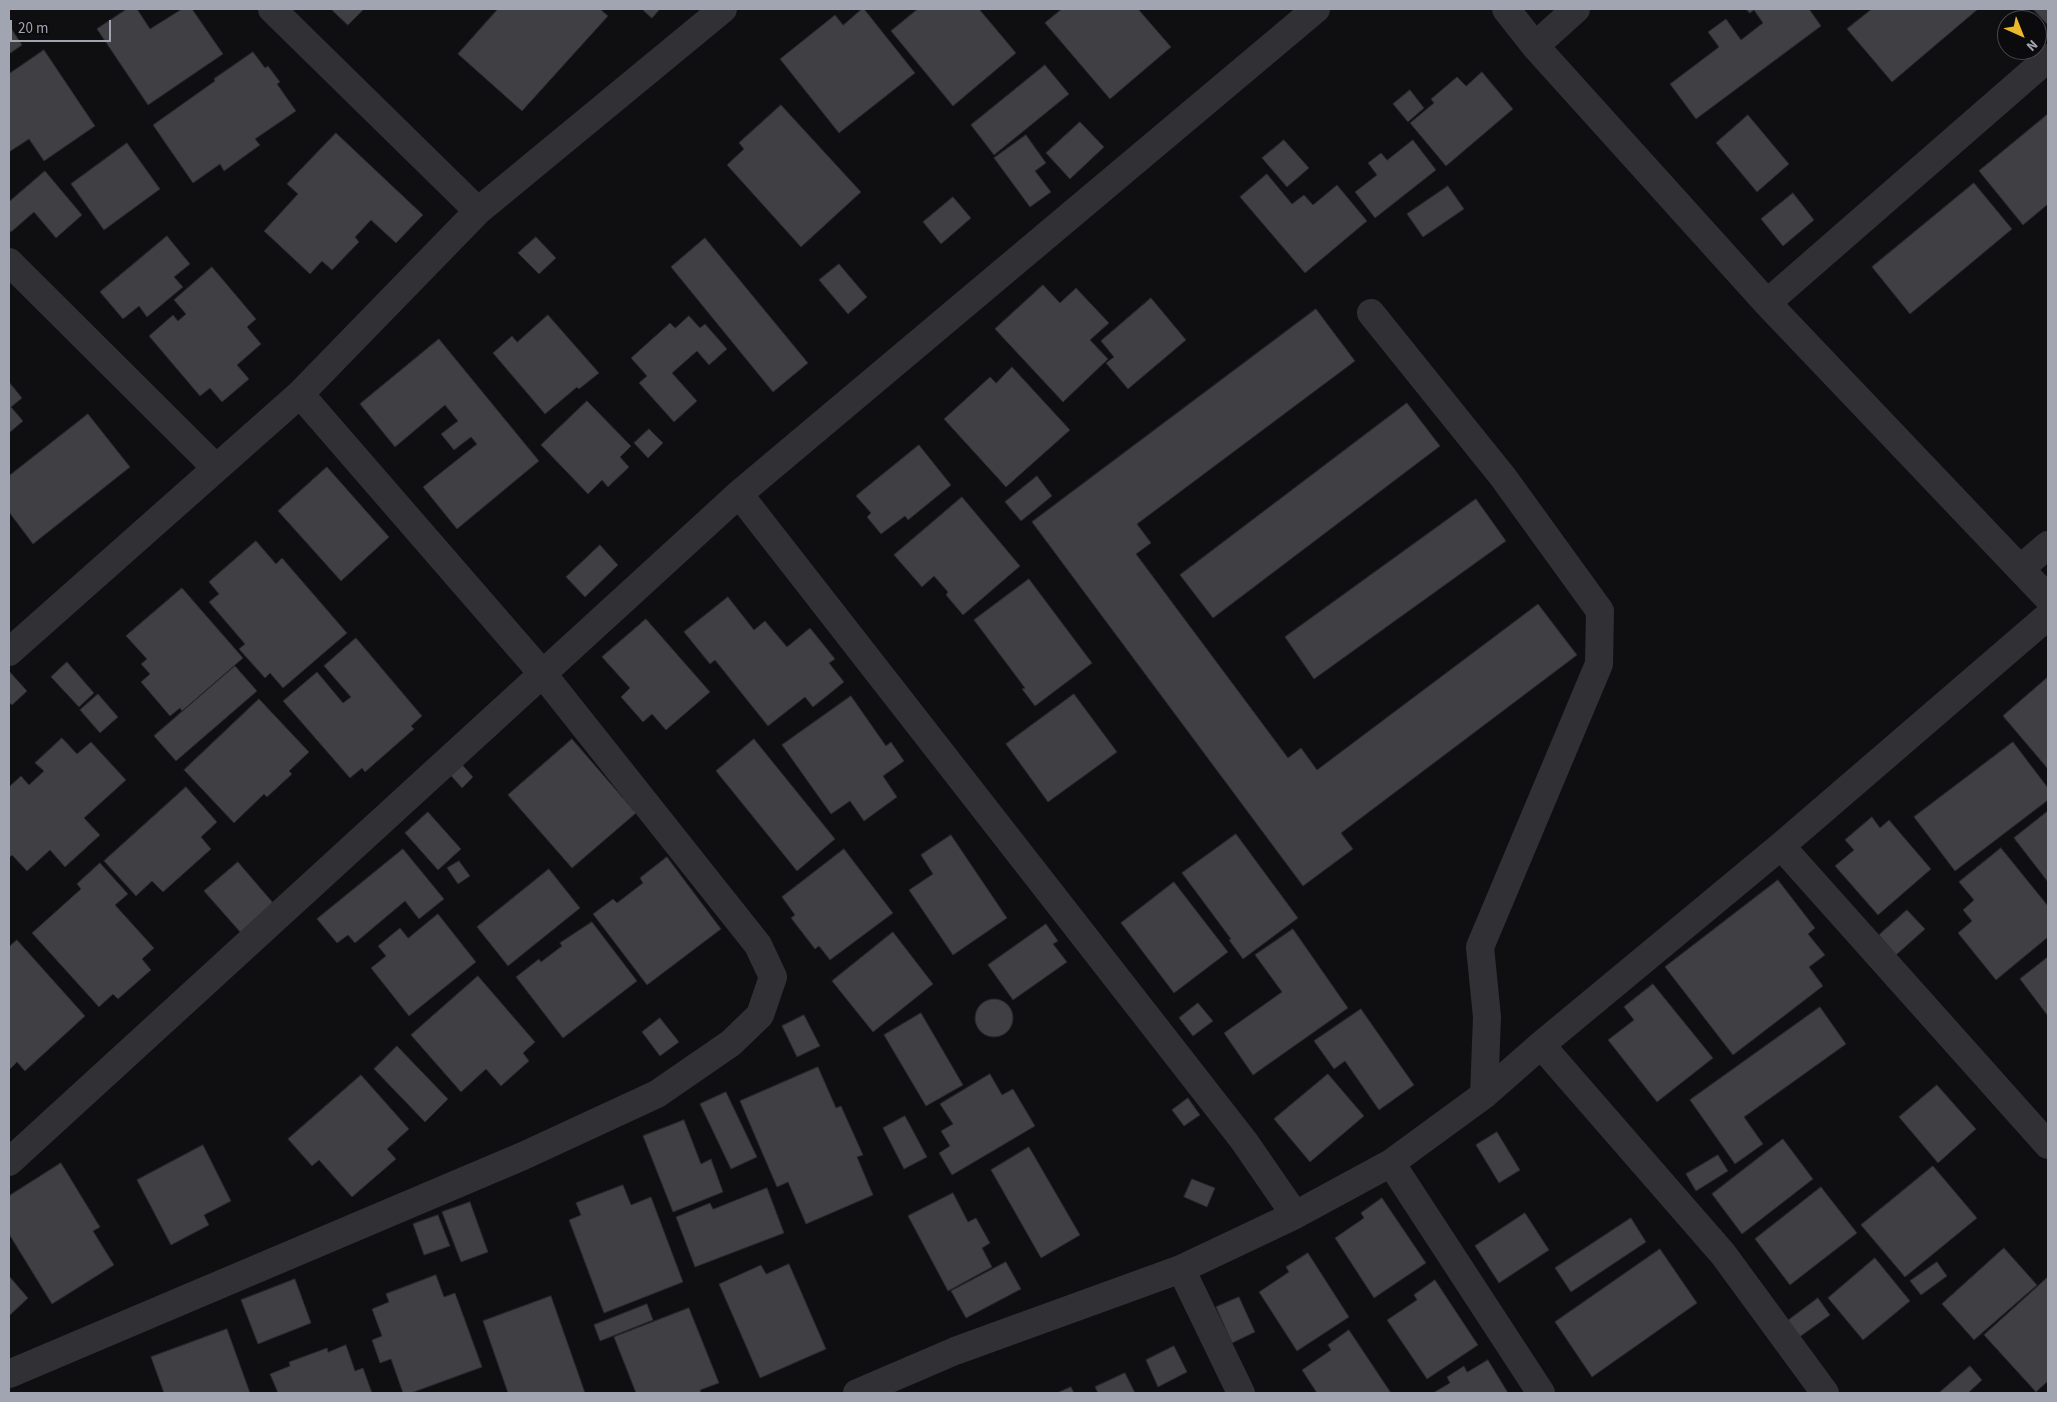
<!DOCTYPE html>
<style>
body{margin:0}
#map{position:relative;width:2057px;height:1402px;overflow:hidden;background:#0f0f11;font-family:"Source Sans 3",sans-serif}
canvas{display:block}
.frame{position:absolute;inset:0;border:10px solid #a1a5b1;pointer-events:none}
.north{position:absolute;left:1997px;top:10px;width:50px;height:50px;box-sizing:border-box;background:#0b0a0c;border:1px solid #47484e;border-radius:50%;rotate:136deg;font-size:14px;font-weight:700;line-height:20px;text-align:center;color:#a1a5b1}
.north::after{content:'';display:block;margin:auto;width:18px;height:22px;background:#ebb82d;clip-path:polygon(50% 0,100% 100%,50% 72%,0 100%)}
.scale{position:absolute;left:10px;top:20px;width:101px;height:22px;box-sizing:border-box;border:2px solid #a1a5b1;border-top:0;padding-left:6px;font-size:15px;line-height:18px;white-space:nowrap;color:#a1a5b1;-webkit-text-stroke:4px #0b0a0c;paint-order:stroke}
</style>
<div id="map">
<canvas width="2057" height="1402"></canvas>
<div class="frame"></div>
<div class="north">N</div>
<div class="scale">20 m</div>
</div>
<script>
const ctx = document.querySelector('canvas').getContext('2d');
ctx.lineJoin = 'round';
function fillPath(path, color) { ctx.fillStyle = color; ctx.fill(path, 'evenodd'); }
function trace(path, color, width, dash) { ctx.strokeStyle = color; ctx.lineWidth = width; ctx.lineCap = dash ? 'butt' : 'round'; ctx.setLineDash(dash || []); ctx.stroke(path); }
const building = new Path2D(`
 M127 9H137L150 29 182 9H192L223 54 148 105 97 29Z
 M331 9H364L348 25Z
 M498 9H600L608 16 522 111 458 54Z
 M642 9H660L652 18Z
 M862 9H864L915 73 839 133 780 59 835 15 843 25Z
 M918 9H979L1016 53 953 106 891 31Z
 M1062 9H1138L1171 47 1110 99 1045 23Z
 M1746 9H1809L1821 26 1696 119 1670 84 1719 47 1708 32 1726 19 1741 40 1763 23 1754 10 1750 13Z
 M1872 9H1978L1892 82 1847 29Z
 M2033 9H2048V25Z
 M9 25 22 45 9 54Z
 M44 50 95 126 44 161 29 139 9 152V74Z
 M253 52 265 68 268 66 280 82 277 84 296 111 255 139 260 145 224 171 220 164 193 183 153 125 215 81 214 79Z
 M1045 65 1069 94 994 155 971 125Z
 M1482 72 1513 109 1446 166 1410 123 1434 103 1431 99 1457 77 1466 86Z
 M1410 90 1424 108 1408 122 1393 104Z
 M781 105 861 192 801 247 727 165 744 149 739 143Z
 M2048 114V204L2023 225 1979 171Z
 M1748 115 1789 164 1757 192 1716 143Z
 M1080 122 1104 147 1070 179 1046 153Z
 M336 133 423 215 396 243 371 220 355 237 359 242 332 270 322 261 310 274 264 231 298 194 287 184Z
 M1026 135 1046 163 1035 171 1051 192 1030 207 994 158Z
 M1284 140 1309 168 1287 187 1262 158Z
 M1413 140 1436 170 1375 218 1355 192 1377 175 1368 163 1381 153 1387 160Z
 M127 143 160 189 104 230 71 184Z
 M45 171 82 215 56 238 34 212 11 232 9 229V202Z
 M1267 174 1292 204 1304 195 1313 205 1337 185 1367 221 1305 273 1240 197Z
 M1974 183 2012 229 1910 314 1872 267Z
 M1448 186 1464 209 1423 237 1407 214Z
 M1793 193 1814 220 1783 246 1761 219Z
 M953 197 971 218 941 244 923 222Z
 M167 236 190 264 174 277 183 287 147 317 139 306 123 319 100 292Z
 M536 237 556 258 539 274 518 253Z
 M705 238 808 363 773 392 671 267Z
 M839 264 867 297 848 314 819 280Z
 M212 267 256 319 247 327 261 344 237 365 249 379 222 402 210 388 200 396 149 336 173 315 178 321 186 314 174 300Z
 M1043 285 1060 303 1076 288 1109 323 1090 340 1108 359 1063 402 995 329Z
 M1151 298 1186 340 1128 389 1106 363 1114 357 1101 341Z
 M1316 309 1355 361 1137 524 1151 543 1136 554 1288 758 1301 748 1317 770 1538 604 1577 655 1341 833 1353 849 1303 886 1032 522Z
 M548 315 599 373 579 389 577 387 545 414 493 353 512 336 517 342Z
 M689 316 700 328 705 324 727 349 709 365 697 351 672 373 697 401 674 422 639 383 647 376 631 358 670 323 675 328Z
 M439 339 539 461 457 529 423 487 477 444 471 437 454 450 441 434 458 421 445 405 395 447 360 404Z
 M1012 367 1070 430 1006 487 944 419 990 377 996 383Z
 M9 382 22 398 11 407 23 421 9 433Z
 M587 401 631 446 620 457 629 467 608 487 602 480 588 494 541 445Z
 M1407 403 1440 446 1213 618 1180 575Z
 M88 414 130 467 33 544 9 512V476Z
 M649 429 663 443 648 458 634 443Z
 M919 445 951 485 908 520 905 516 881 534 867 517 871 513 856 496Z
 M327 467 389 537 341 581 278 511Z
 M1037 476 1052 496 1021 521 1005 502Z
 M962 497 1020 566 963 615 946 595 948 592 934 576 922 587 894 555Z
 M1476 499 1506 541 1314 679 1285 637Z
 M256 541 276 564 282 558 347 633 283 688 270 673 265 678 239 649 245 644 209 602 219 594 209 582Z
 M600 545 618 565 585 597 566 577Z
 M1029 579 1092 663 1035 706 1022 689 1025 688 974 620Z
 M182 588 243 658 182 711 180 708 170 716 141 682 150 674 141 664 147 659 126 636Z
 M728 597 754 630 765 621 787 647 810 628 835 659 829 663 844 682 813 707 805 697 768 726 715 660 710 664 684 632Z
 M646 619 710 692 666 730 652 714 643 722 621 697 630 688 602 657Z
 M356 638 422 716 411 726 414 729 365 772 362 768 350 778 283 701 317 672 343 703 351 697 324 666Z
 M67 662 94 693 79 707 51 677Z
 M235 666 257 691 176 761 154 736Z
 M9 671 27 691 12 705 9 702Z
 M2048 677V769L2003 716Z
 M98 694 118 717 100 733 80 710Z
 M1074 694 1117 752 1048 802 1006 744Z
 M851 696 886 746 891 742 904 761 883 776 897 797 864 821 850 801 831 814 782 745Z
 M259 699 309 752 289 771 292 774 267 797 264 794 234 823 184 770Z
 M62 738 77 754 91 742 126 780 84 818 100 835 65 867 50 850 27 871 12 855 9 858V787L21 776 29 785 44 771 35 763Z
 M572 739 636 813 572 868 508 795Z
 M754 739 835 839 797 871 716 771Z
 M2013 742 2048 788V800L1955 871 1914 817Z
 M458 760 473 777 462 788 446 770Z
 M186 787 217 822 201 837 211 849 163 892 152 881 136 896 104 861Z
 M2048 811V882L2014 838Z
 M428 812 461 849 438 870 405 833Z
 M1872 817 1880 828 1889 820 1931 869 1878 915 1835 866 1854 850 1845 840Z
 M1236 834 1298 918 1243 959 1229 940 1231 939 1182 873Z
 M951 835 1007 918 953 955 909 890 933 874 921 855Z
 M2001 848 2048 906V937L1996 980 1958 933 1972 921 1963 910 1974 900 1959 882Z
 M403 849 444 899 419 919 405 901 355 943 348 935 337 943 317 919Z
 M844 849 893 913 830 960 819 946 815 949 791 918 795 915 782 897Z
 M667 857 721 929 647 985 593 914 613 899 617 903 643 883 640 878Z
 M459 861 470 876 458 884 447 868Z
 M238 862 274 904 241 933 204 891Z
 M100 863 128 894 115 905 154 948 142 959 151 970 118 999 113 994 99 1007 32 933 81 889 77 884Z
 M549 869 580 908 508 966 477 927Z
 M1778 880 1815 928 1808 934 1825 955 1809 967 1823 986 1733 1055 1665 967Z
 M1174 882 1228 952 1174 993 1121 923Z
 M1907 910 1925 929 1896 955 1879 935Z
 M438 914 476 962 409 1016 371 968 386 956 378 946 400 928 408 938Z
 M592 922 637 981 563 1038 516 977 539 959 541 962 562 946 560 943Z
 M1046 924 1058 941 1053 944 1067 962 1013 1000 988 965Z
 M1293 929 1348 1008 1253 1075 1224 1033 1282 992 1255 955Z
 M893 932 933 984 873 1032 832 981Z
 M17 940 85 1016 25 1071 17 1062 9 1070V947Z
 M2048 957V1016L2020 979Z
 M478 976 535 1042 523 1053 529 1061 501 1086 486 1069 461 1092 411 1035Z
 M1653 984 1713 1058 1657 1102 1608 1040 1634 1020 1624 1007Z
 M975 1018a19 19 0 1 1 38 0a19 19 0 1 1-38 0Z
 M1198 1003 1213 1021 1193 1036 1179 1018Z
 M1820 1007 1846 1044 1744 1117 1763 1144 1735 1164 1690 1100Z
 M1361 1009 1414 1085 1379 1110 1345 1061 1334 1069 1314 1041Z
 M921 1013 963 1085 926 1106 884 1035Z
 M804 1015 820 1046 797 1057 782 1026Z
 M660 1018 679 1042 660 1056 642 1032Z
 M397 1046 448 1099 425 1122 374 1069Z
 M818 1067 836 1108 841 1106 863 1155 857 1157 873 1195 806 1224 788 1182 777 1187 740 1101Z
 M990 1074 1002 1095 1013 1089 1035 1126 952 1175 939 1153 950 1146 941 1131 953 1124 940 1104Z
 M1328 1074 1364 1116 1310 1162 1274 1119Z
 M361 1075 409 1129 387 1149 396 1159 352 1197 319 1160 312 1166 288 1139Z
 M1937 1085 1976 1129 1938 1163 1899 1117Z
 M726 1092 757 1157 731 1169 700 1104Z
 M1188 1098 1200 1115 1184 1126 1172 1110Z
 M905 1116 927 1157 904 1169 883 1128Z
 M684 1120 701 1164 711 1159 723 1192 673 1212 643 1136Z
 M1497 1132 1520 1170 1499 1183 1476 1145Z
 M1783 1139 1813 1179 1742 1234 1712 1194Z
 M203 1145 231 1201 204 1215 209 1225 171 1245 137 1180Z
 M1029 1147 1080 1235 1041 1258 991 1170Z
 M1718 1155 1728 1171 1696 1191 1686 1174Z
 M61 1163 100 1227 93 1231 114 1265 52 1304 9 1234V1196Z
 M1933 1166 1977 1218 1905 1277 1861 1225Z
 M1192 1179 1215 1188 1207 1207 1184 1197Z
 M623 1185 631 1205 651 1197 683 1282 604 1313 569 1220 581 1215 576 1203Z
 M1821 1187 1857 1233 1790 1285 1755 1239Z
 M767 1188 784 1233 695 1267 676 1217 710 1203 713 1209Z
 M953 1193 968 1222 976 1218 990 1243 982 1248 992 1267 948 1291 908 1216Z
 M1382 1198 1426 1263 1374 1298 1335 1238 1364 1218 1361 1213Z
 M470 1202 488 1252 461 1262 442 1212Z
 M1525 1213 1549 1250 1499 1283 1475 1246Z
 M438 1215 450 1246 424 1255 413 1224Z
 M1631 1218 1646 1242 1571 1292 1555 1268Z
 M2004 1248 2037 1285 1974 1340 1942 1304Z
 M1660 1249 1697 1303 1592 1377 1555 1322Z
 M1308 1253 1349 1317 1297 1351 1259 1292 1289 1272 1286 1267Z
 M1875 1258 1910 1301 1863 1340 1828 1298Z
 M1006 1262 1021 1289 966 1318 951 1291Z
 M1937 1262 1947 1276 1921 1295 1910 1281Z
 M789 1264 826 1349 760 1378 719 1284 761 1265 766 1274Z
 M436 1275 444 1297 455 1293 482 1367 411 1393H403L391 1359 380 1363 372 1340 382 1336 372 1309 389 1302 386 1294Z
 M9 1276 28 1298 9 1316Z
 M2048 1277V1381L2036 1392 1984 1335Z
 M295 1279 311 1323 258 1344 241 1300Z
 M1435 1280 1478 1345 1427 1379 1387 1320 1417 1300 1414 1295Z
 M551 1296 585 1393H508L483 1321Z
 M1239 1297 1255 1332 1232 1343 1216 1307Z
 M1818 1298 1830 1315 1798 1338 1786 1322Z
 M647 1304 653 1320 600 1341 594 1325Z
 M689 1308 719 1383 700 1390 701 1393H636L614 1337Z
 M227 1329 250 1393H164L151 1357Z
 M1349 1330 1391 1393H1317L1302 1370 1331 1350 1328 1345Z
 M346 1345 355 1371 363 1368 372 1393H278L270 1374 290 1366 289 1362 327 1348 328 1352Z
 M1174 1346 1187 1372 1158 1387 1146 1360Z
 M1488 1360 1508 1393H1433L1450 1383 1447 1377 1464 1366 1467 1372Z
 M1970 1366 1982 1380 1968 1393H1939Z
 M1125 1373 1135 1393H1098L1095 1387Z
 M1071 1387 1074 1393H1057Z`);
const minor = new Path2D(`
 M272 9 478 211
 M1506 9 1535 46 1767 303 2048 598
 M1535 46 1576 9
 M9 262 216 468
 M1767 303 2048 58
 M1371 313 1503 477 1600 611 1599 664 1480 947 1487 1017 1484 1095
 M739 494 1244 1141 1295 1215
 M2020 569 2048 545
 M9 652 300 394 478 211 723 9
 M1781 846 2048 1145
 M1541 1045 1723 1254 1825 1393
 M9 1162 739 494 1316 9
 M1391 1163 1541 1393
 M1181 1269 1241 1393
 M9 1374 523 1156 657 1094 731 1043 760 1015 773 977 758 945 542 673 300 394
 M857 1393 955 1351 1181 1269 1295 1215 1391 1163 1484 1095 1541 1045 1781 846 2048 616`);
fillPath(building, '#3f3f44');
trace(building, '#2a292d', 1);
trace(minor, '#313135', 28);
</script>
